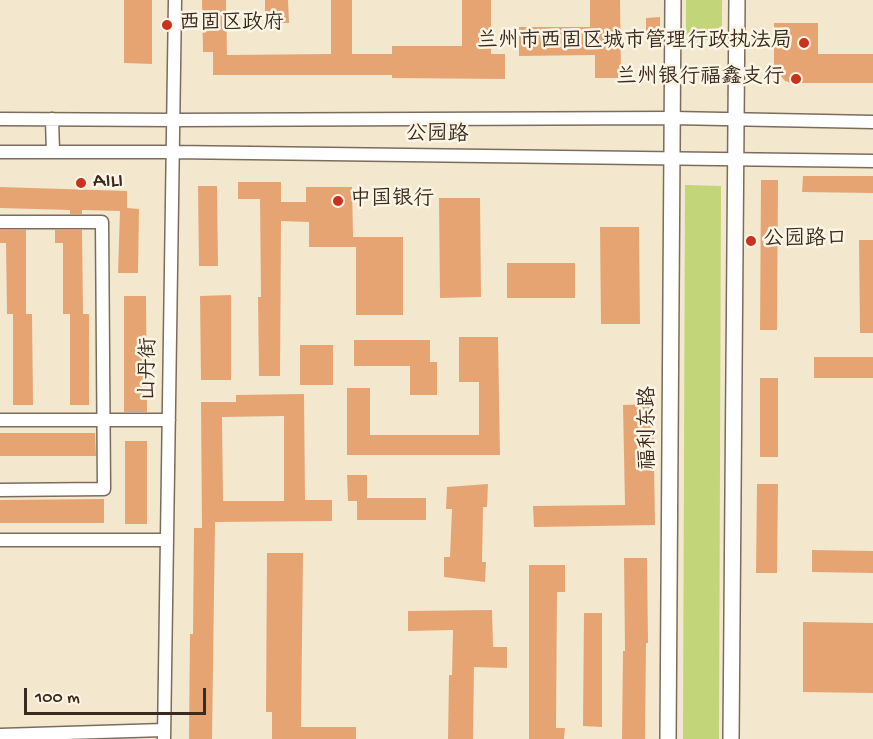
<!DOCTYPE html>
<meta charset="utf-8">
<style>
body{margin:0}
#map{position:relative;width:873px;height:739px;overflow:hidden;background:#f3e8ce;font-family:"Gochi Hand",sans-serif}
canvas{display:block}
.scale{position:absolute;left:24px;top:688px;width:182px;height:27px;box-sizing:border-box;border:3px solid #3b2a1e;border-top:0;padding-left:8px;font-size:18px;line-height:21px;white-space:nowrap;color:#3b2a1e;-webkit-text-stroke:4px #fcf5e5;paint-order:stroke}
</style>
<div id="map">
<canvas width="873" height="739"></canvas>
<div class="scale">100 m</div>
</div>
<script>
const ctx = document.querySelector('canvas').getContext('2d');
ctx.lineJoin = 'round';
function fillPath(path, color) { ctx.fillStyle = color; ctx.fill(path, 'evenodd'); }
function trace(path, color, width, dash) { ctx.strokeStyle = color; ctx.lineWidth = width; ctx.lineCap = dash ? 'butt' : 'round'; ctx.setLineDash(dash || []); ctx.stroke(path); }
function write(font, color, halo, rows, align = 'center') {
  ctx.font = font + ' "Gochi Hand","LXGW WenKai TC",sans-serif'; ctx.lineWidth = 5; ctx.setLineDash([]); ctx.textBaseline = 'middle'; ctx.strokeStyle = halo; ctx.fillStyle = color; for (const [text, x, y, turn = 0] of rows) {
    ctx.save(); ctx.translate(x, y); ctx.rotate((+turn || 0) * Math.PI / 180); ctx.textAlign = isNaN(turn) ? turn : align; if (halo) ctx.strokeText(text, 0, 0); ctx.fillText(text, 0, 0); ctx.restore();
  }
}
const green = new Path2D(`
 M686 0H722V40H686Z
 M685 185 721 186 719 739H683Z`);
const building = new Path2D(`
 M124 0H152V64L124 63Z
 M202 0H226L227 55 331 54V0H352V54H392V46H462V0H491V54H505V79L392 78V75H213V52H203Z
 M265 0H288L289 23H265Z
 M590 0H620L621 78H595V55L519 56V27H590Z
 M660 17V37H646V18Z
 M774 23H818V54H873V83H792L785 81 776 70 774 63Z
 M803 176H873V193L802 192Z
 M761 180H778L777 330H760Z
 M238 182H281V202H306V187H352L353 237H403V315H356V247H309V222L281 221 280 376H259L258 297H261L260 199H238Z
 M198 186H217L218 266H199Z
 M0 187 127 191V208L139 209 138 273H118L120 211 82 210V214H70V210L0 208Z
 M439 198H480L481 297 440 298Z
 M600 227H639L640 324H601Z
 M0 230H26V314H32L33 405H13V314H7L6 243H0Z
 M55 230H82L83 314H89V405H70V314H63V243H55Z
 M859 240H873V333H860Z
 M507 263H575V298H507Z
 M231 295V380H201L200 296Z
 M124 296H146L147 412H124Z
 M459 337H498L500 455H347V388H370V435H479V382H459Z
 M354 340H430V362H437V395H410V366H354Z
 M300 345H333V385H300Z
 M814 357H873V378H814Z
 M760 378H778V457H760Z
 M304 394 305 500H332V521L215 522 212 739H189L190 634H193L194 528H202L201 402H236V395ZM284 416V501H223L222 417Z
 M653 404 655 525 534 527 533 506 625 505 623 405Z
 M0 433H95L96 456H0Z
 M125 441H147V524H125Z
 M347 475H367V498H426V520H357V501H348Z
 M488 484 487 507H483L482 562H486L485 582 444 577V557H450L452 509H446L447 487Z
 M757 484H778L777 573H756Z
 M104 499V523H0V500Z
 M812 550 873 551V573L812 572Z
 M267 553H303L301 727H356V739H272V712H266Z
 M624 558H647L648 643H646L645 739H622L623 651H625Z
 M529 565H565V592H557L556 728H565L564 739H529Z
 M492 610 493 647H507V668L474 667 473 739H448L449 675H452L453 630 408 631V611Z
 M584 613H602V727L583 726Z
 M803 622 873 623V693L803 692Z`);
const minor = new Path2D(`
 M0 119 174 120 673 118 873 122
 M52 119 53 152
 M0 152H173L873 161
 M0 222H102L104 489 0 490
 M0 420H169
 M0 540H167
 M0 735 164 730
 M164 739 175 0`);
const major = new Path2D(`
 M668 739 673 0
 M731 739 737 0`);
const markers = [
 [167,25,6,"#c8321e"],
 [804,43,6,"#c8321e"],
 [796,79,6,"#c8321e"],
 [81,183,6,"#c8321e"],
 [338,201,6,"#c8321e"],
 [751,241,6,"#c8321e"]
];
const poiNames = [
 ["西固区政府",179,25],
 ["兰州市西固区城市管理行政执法局",792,43,"right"],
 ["兰州银行福鑫支行",784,79,"right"],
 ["AILI",93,183],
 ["中国银行",350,201],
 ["公园路口",763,241]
];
const streetNames = [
 ["公园路",437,136,1],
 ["山丹街",150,369,-89],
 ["福利东路",650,428,-90]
];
fillPath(green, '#c2d578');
fillPath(building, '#e6a473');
trace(minor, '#7b6c5c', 15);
trace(major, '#7b6c5c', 18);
trace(minor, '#fff', 12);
trace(major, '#fff', 15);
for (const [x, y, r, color] of markers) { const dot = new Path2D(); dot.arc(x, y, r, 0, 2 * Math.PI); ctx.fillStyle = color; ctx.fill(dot); trace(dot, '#fcf5e5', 2); }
write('21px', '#3b2a1e', '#fcf5e5', poiNames, 'left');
write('21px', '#3b2a1e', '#fcf5e5', streetNames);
</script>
